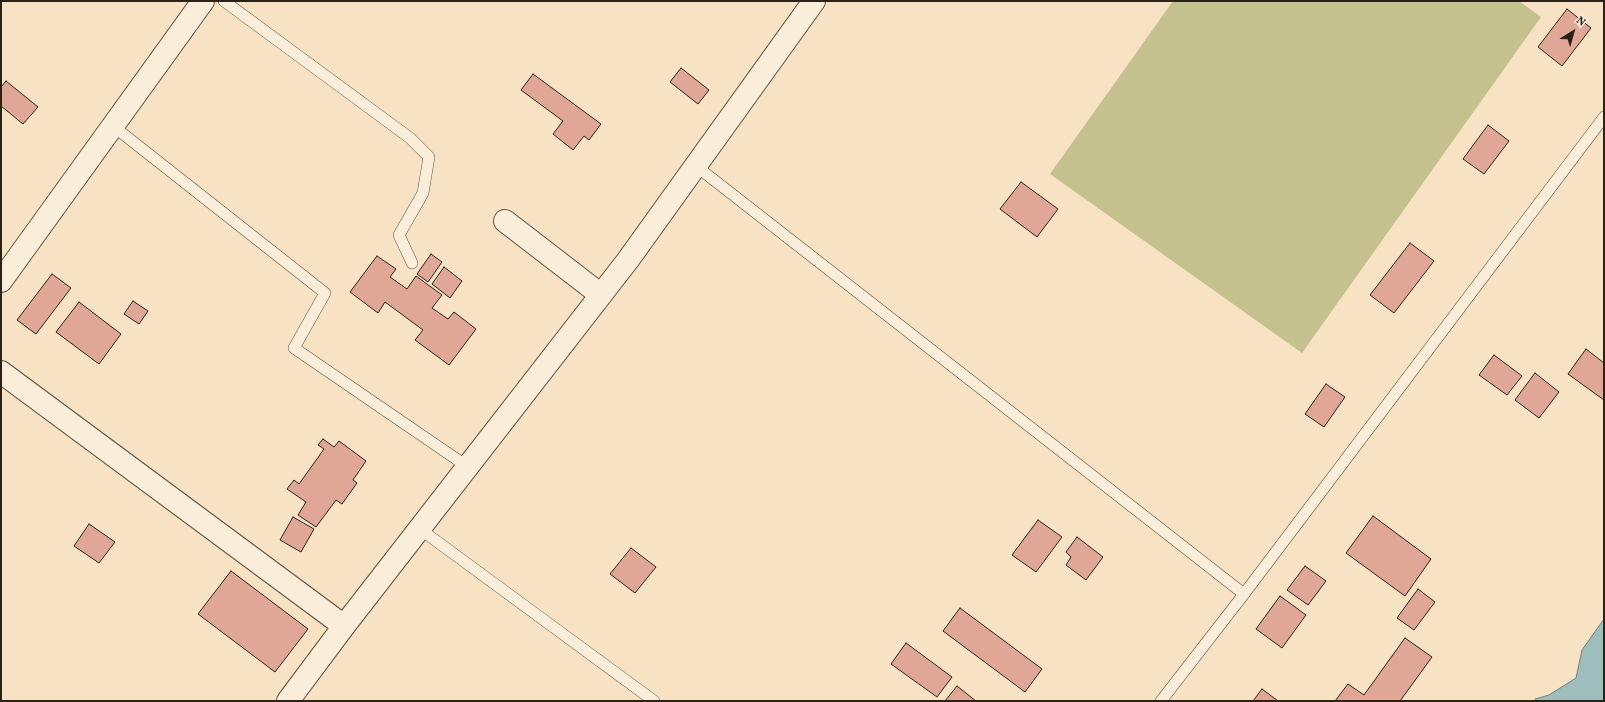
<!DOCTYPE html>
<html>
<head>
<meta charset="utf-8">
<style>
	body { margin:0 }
	#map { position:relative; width:1605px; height:702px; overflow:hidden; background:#f7e3c4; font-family:Vollkorn,serif }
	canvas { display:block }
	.frame { position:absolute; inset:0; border:2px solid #2a2117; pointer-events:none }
	.north { position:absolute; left:1553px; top:12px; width:40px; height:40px; -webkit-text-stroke:3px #faedd9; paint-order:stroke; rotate:37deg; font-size:11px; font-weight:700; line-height:16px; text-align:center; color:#2a2117 }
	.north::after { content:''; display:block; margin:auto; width:14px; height:18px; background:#2a2117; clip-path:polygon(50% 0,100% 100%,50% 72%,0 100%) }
</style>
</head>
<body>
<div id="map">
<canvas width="1605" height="702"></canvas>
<div class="frame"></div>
<div class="north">N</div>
</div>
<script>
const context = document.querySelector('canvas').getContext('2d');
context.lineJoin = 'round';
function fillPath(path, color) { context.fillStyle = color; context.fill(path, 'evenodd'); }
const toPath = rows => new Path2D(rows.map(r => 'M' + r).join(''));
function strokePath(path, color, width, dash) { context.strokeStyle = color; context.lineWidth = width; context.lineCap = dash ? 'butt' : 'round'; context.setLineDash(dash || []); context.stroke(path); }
fillPath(toPath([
	[1173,1,1519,1,1541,17,1302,353,1050,174]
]), '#c4c18f');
const water = toPath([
	[1604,619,1604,701,1536,701,1535,699,1549,695,1576,678,1582,650,1604,619]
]);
fillPath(water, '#9fbdbc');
strokePath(water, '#707f7a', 1);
const building = toPath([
	[1567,9,1591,28,1562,66,1538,47,1567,9],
	[681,68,709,90,698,104,670,82,681,68],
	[533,74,601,124,589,140,584,136,573,150,553,134,563,121,521,90,533,74],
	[6,81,38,107,23,124,1,106,1,87,6,81],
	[1488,125,1509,141,1484,174,1463,159,1488,125],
	[1021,182,1058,209,1037,237,1000,209,1021,182],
	[1410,243,1434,261,1394,313,1370,295,1410,243],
	[431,254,442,262,428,282,417,274,431,254],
	[377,256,396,269,390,277,407,289,416,276,442,295,432,308,448,319,454,312,476,329,449,365,415,340,423,330,385,302,378,313,350,292,377,256],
	[444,267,462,281,450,298,432,284,444,267],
	[52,274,71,288,36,334,17,320,52,274],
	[133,301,148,311,139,324,124,314,133,301],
	[79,302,121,334,99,364,56,332,79,302],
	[1586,349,1604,363,1604,400,1568,374,1586,349],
	[1494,355,1522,376,1507,395,1479,375,1494,355],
	[1535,373,1559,392,1539,418,1515,400,1535,373],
	[1326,384,1345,397,1324,427,1305,414,1326,384],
	[323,439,334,447,339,441,366,461,353,480,357,483,342,504,336,500,316,527,298,515,306,502,287,489,294,480,299,484,324,449,318,445,323,439],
	[1373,516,1431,559,1405,596,1346,553,1373,516],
	[293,517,314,529,301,552,280,540,293,517],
	[1038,520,1062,537,1036,572,1012,555,1038,520],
	[89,524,115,542,99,563,74,546,89,524],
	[1077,537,1103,557,1086,580,1066,565,1071,557,1066,552,1077,537],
	[631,548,656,567,635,593,610,574,631,548],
	[1305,566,1326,581,1308,605,1287,590,1305,566],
	[231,571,308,629,275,672,198,614,231,571],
	[1418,589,1435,602,1414,630,1397,618,1418,589],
	[1280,596,1306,615,1282,648,1256,629,1280,596],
	[960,608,1042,669,1025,692,943,631,960,608],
	[1405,638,1432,657,1400,701,1335,701,1348,684,1364,695,1405,638],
	[906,643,952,677,937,697,891,664,906,643],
	[957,686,976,701,945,701,957,686],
	[1262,689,1278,701,1253,701,1262,689]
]);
fillPath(building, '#e0a696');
strokePath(building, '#2a2117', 1);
const service = toPath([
	[224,1,410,138,429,157,423,193,399,235,412,263],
	[113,126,325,293,294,348,468,467],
	[696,166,1244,594],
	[420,529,654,701],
	[1161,701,1244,594,1604,117]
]);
const minor = toPath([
	[505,221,601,295],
	[1,281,203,1],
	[1,372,344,626],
	[288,701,344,626,628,260,814,1]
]);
strokePath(service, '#5d5242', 12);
strokePath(minor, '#5d5242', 24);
strokePath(service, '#faedd9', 11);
strokePath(minor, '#faedd9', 22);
</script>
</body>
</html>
